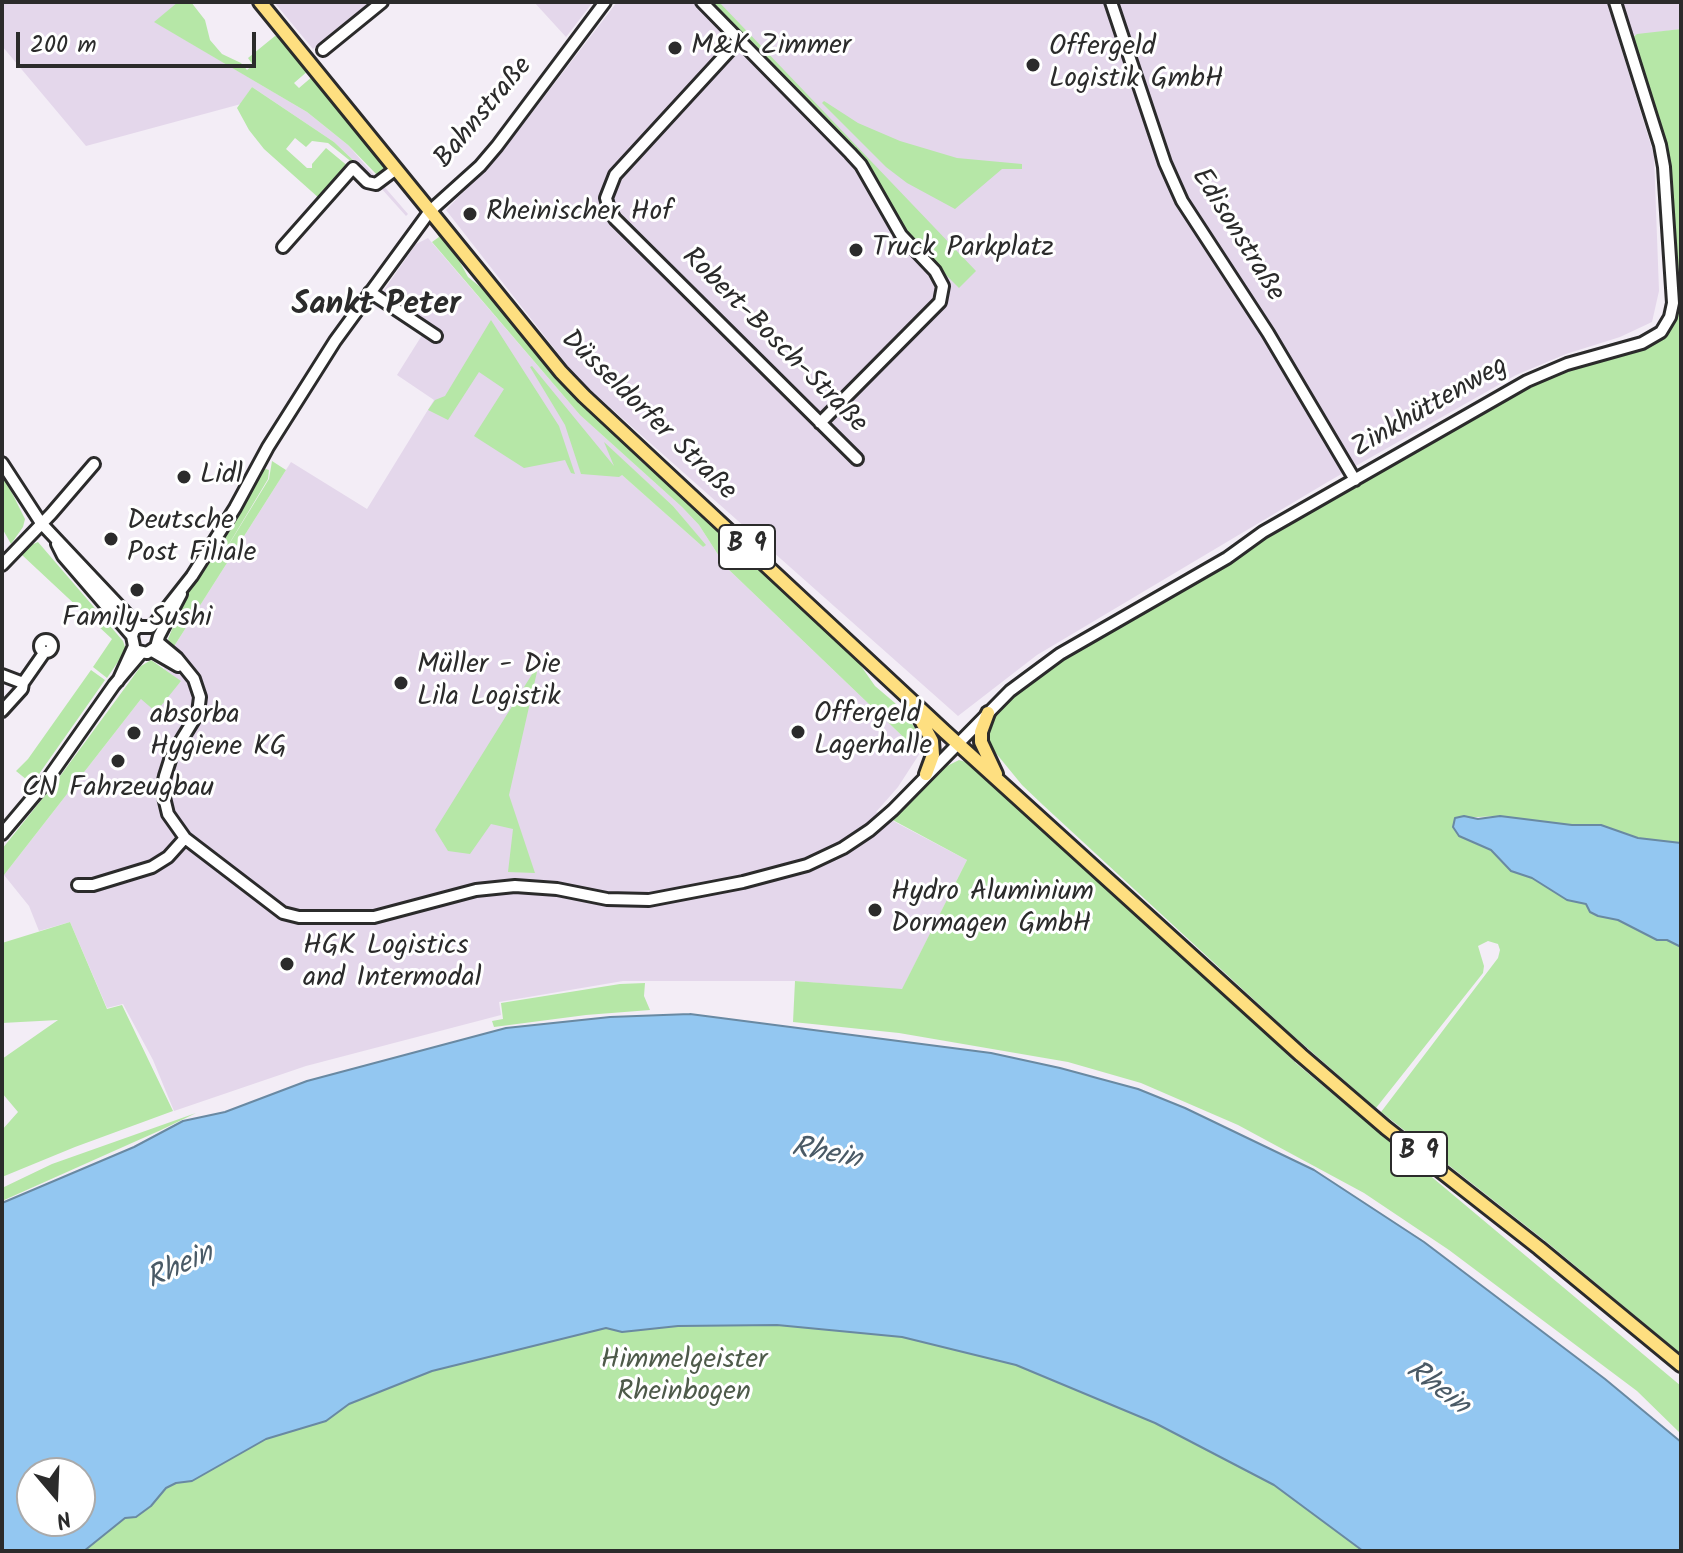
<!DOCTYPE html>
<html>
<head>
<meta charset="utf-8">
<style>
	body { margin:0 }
	#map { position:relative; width:1683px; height:1553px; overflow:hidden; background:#f3edf6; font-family:Kalam,sans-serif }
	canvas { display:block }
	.frame { position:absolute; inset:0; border:4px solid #2b2b2b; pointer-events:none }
	.north { position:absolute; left:16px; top:1457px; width:80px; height:80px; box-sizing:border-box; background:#fff; border:2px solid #aaa; border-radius:50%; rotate:161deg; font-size:22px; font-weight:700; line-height:32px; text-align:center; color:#2b2b2b }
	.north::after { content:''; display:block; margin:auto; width:28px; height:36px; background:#2b2b2b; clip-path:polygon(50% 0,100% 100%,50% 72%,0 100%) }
	.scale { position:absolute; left:16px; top:32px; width:240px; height:36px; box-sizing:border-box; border:4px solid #2b2b2b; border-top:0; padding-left:10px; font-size:24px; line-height:28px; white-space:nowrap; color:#2b2b2b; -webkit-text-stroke:6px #fff; paint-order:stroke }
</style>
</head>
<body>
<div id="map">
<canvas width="1683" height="1553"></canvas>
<div class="frame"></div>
<div class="north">N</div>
<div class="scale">200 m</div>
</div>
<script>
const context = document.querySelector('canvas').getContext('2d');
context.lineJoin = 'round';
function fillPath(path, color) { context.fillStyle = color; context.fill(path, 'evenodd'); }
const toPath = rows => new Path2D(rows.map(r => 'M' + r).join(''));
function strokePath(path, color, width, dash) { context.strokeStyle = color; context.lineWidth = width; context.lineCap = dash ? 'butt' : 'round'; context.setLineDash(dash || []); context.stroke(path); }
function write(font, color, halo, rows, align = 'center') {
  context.font = font + ' Kalam,sans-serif'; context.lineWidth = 6; context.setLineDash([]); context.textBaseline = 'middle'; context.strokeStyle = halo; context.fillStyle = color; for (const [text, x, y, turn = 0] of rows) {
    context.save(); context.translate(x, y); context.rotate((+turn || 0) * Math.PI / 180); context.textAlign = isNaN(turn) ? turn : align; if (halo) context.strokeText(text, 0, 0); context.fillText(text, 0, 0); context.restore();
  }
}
fillPath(toPath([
	[2,2,179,2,155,22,307,112,348,145,408,214,406,216,372,178,334,142,252,87,241,104,86,146,2,46],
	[274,2,370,2,313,49],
	[534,2,593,2,566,37],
	[617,2,1681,2,1681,29,1618,38,1654,155,1659,291,1652,322,1620,337,1566,354,1516,375,1331,480,1037,655,958,716,578,379,446,210,501,153],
	[428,238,580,415,682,507,699,525,726,567,920,753,898,787,876,812,967,860,902,990,795,981,623,981,499,1002,501,1015,306,1066,174,1111,153,1060,123,1004,107,1008,70,922,39,931,29,906,4,875,141,699,181,682,164,669,173,648,291,462,367,509,434,400,397,375,424,332,377,300,416,244],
	[605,444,673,506,705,545,703,547,622,475]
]), '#e4d7eb');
fillPath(toPath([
	[178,2,191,2,205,20,210,40,222,54,241,63,247,70,253,65,248,58,275,36,284,39,309,70,294,83,299,88,313,76,388,171,380,178,348,145,307,112,154,22],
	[709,2,719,2,976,271,959,288,903,232,867,169],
	[1681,29,1681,273,1678,272,1665,148,1632,38,1637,34],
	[252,87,334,142,374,180,328,143,312,141,306,147,295,138,286,149,307,168,312,168,312,164,326,148,349,167,320,199,264,149,249,130,237,108],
	[824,101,858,123,900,141,957,158,1022,164,1022,169,1002,169,955,209,907,183,886,167,822,103],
	[438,231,455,253,468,277,489,294,571,392,645,465,652,466,847,646,875,686,895,703,921,735,923,747,920,753,726,567,699,525,682,507,580,415,432,242,439,237,436,232],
	[1681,289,1681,843,1638,838,1601,825,1572,825,1500,816,1455,818,1453,827,1492,850,1511,871,1532,878,1567,900,1586,904,1590,912,1598,916,1618,920,1657,940,1667,940,1681,947,1681,1354,1549,1244,1381,1112,1498,958,1500,950,1498,944,1488,941,1478,946,1484,966,1483,973,1376,1108,1290,1033,1043,805,1022,785,995,752,989,740,985,739,990,721,1010,696,1039,672,1065,659,1082,646,1541,379,1652,344,1664,335,1673,322,1678,291],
	[491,320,559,426,575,474,571,473,565,460,524,468,474,436,504,389,479,372,448,420,428,410,435,400,445,396],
	[532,366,614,466,604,442,673,506,706,545,703,547,622,475,619,477,581,474,565,425,530,367],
	[272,461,286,470,173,648,168,639,173,627,168,626,263,468,269,470,268,479,217,564,269,479],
	[2,473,25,519,23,527,11,544,2,528],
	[38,542,123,641,126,650,107,678,93,667,112,639,22,555,31,545],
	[151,660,181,681,156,712,141,699,4,875,2,872,2,849,55,783,141,666],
	[539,663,509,795,535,873,508,872,513,829,491,824,470,854,448,851,435,830],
	[91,670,105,680,32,784,16,771,28,759],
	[959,760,966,762,984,777,1120,896,1297,1064,1681,1386,1681,1434,1637,1391,1449,1250,1364,1193,1238,1125,1141,1083,1068,1062,899,1033,793,1022,795,981,902,989,967,860,889,818,945,767],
	[70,922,107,1009,122,1005,173,1111,75,1147,2,1177,2,1130,18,1112,2,1093,2,1059,58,1020,2,1023,2,943],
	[645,983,644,996,650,1010,586,1015,494,1027,492,1021,503,1019,501,1003,620,984],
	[196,1113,161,1130,2,1201,2,1188,52,1164],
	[712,1203,1532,1551,2,1551,2,1411],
	[32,1473,80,1473,80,1521,32,1521]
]), '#b6e7a7');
const water = toPath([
	[1464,816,1478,819,1500,816,1572,825,1601,825,1638,838,1681,843,1681,947,1667,940,1657,940,1618,920,1598,916,1590,912,1586,904,1567,900,1532,878,1511,871,1491,850,1459,836,1453,827,1455,818,1464,816],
	[690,1014,991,1053,1060,1068,1138,1089,1185,1108,1314,1170,1424,1242,1605,1379,1681,1442,1681,1551,1363,1551,1274,1485,1155,1423,1016,1365,902,1337,777,1325,678,1326,622,1332,606,1328,432,1371,349,1404,326,1421,266,1439,192,1481,176,1483,166,1488,151,1506,136,1517,125,1518,84,1551,2,1551,2,1203,134,1147,183,1121,225,1112,307,1081,506,1028,610,1017,690,1014],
	[32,1473,80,1473,80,1521,32,1521,32,1473]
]);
fillPath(water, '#93c7f1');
strokePath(water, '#6989a2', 2);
const minor = toPath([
	[702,2,850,153,861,165,901,235,935,271,943,286,940,302,820,423],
	[1111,2,1165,163,1182,201,1268,333,1355,480],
	[739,40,615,175,606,198,609,209,615,219,857,459],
	[323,50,382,2],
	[283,247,353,168,367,182,376,184,396,169],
	[370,292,436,336],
	[2,463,41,523,139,627],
	[57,544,63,556,132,636],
	[2,565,51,514,94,464],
	'40 646a6 6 0 1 1 12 0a6 6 0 1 1-12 0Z',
	[159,643,177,658,194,679,200,697,198,713,171,757,165,776,162,789,168,814,185,838,283,913,299,917,374,917,476,890,515,886,557,889,607,899,649,900,743,882,807,865,843,848,870,830,893,810,1010,691,1060,654,1227,558,1263,532,1527,381,1567,364,1642,343,1661,332,1670,317,1673,303,1664,167,1660,145,1615,2],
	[138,651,147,653,156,647,159,636,181,594],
	[152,651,178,666],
	[2,675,23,683],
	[118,681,134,646,132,636,134,630,139,627,151,627,155,623,192,576,235,508,268,447,335,341,430,211,480,166,497,146,605,2],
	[2,711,22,689,23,683,44,653],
	[2,834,45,783,114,685,142,652],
	[78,885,93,885,152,867,168,857,185,838]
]);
const major = toPath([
	[260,2,561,372,584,396,945,732,1301,1055,1386,1128,1539,1248,1681,1365],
	[916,711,932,741,933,755,926,774],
	[988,713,981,732,981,742,996,774]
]);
strokePath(minor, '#2b2b2b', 16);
strokePath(major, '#2b2b2b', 18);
strokePath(minor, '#fff', 10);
strokePath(major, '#fedf80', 12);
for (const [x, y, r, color] of [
	[675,48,8,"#2b2b2b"],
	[1033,65,8,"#2b2b2b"],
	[470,214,8,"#2b2b2b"],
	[856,250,8,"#2b2b2b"],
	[184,477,8,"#2b2b2b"],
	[111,539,8,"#2b2b2b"],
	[137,590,8,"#2b2b2b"],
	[401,683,8,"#2b2b2b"],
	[798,732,8,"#2b2b2b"],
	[134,733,8,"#2b2b2b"],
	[118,761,8,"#2b2b2b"],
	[875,910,8,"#2b2b2b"],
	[287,964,8,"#2b2b2b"]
]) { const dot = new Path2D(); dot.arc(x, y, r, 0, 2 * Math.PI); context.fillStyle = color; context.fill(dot); strokePath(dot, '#fff', 3); }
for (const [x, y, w] of [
	[747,547,56],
	[1419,1154,56]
]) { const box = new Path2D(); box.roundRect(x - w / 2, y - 22, w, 44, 6); context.fillStyle = '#fff'; context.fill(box); strokePath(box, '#2b2b2b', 2); }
write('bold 26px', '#2b2b2b', null, [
	["B 9",747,547],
	["B 9",1419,1154]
]);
write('28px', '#2b2b2b', '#fff', [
	["M&K Zimmer",691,48],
	["Offergeld",1049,49],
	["Logistik GmbH",1049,81],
	["Rheinischer Hof",486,214],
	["Truck Parkplatz",872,250],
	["Lidl",200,477],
	["Deutsche",127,523],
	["Post Filiale",127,555],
	["Family Sushi",137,620,"center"],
	["Müller - Die",417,667],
	["Lila Logistik",417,699],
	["Offergeld",814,716],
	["Lagerhalle",814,748],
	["absorba",150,717],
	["Hygiene KG",150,749],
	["CN Fahrzeugbau",118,790,"center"],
	["Hydro Aluminium",891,894],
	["Dormagen GmbH",891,926],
	["HGK Logistics",303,948],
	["and Intermodal",303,980]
], 'left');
write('28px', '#2b2b2b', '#fff', [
	["Bahnstraße",485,114,-50],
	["Edisonstraße",1236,236,58],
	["Robert-Bosch-Straße",773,342,45],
	["Zinkhüttenweg",1431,409,-30],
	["Düsseldorfer Straße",647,417,44]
]);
write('28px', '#4e5a4a', '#fff', [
	["Himmelgeister",684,1362],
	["Rheinbogen",684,1394]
]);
write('italic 30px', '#4a5a66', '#fff', [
	["Rhein",826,1156,11],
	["Rhein",181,1269,-25],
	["Rhein",1436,1390,37]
]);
write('bold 32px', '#2b2b2b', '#fff', [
	["Sankt Peter",376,308]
]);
</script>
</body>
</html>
